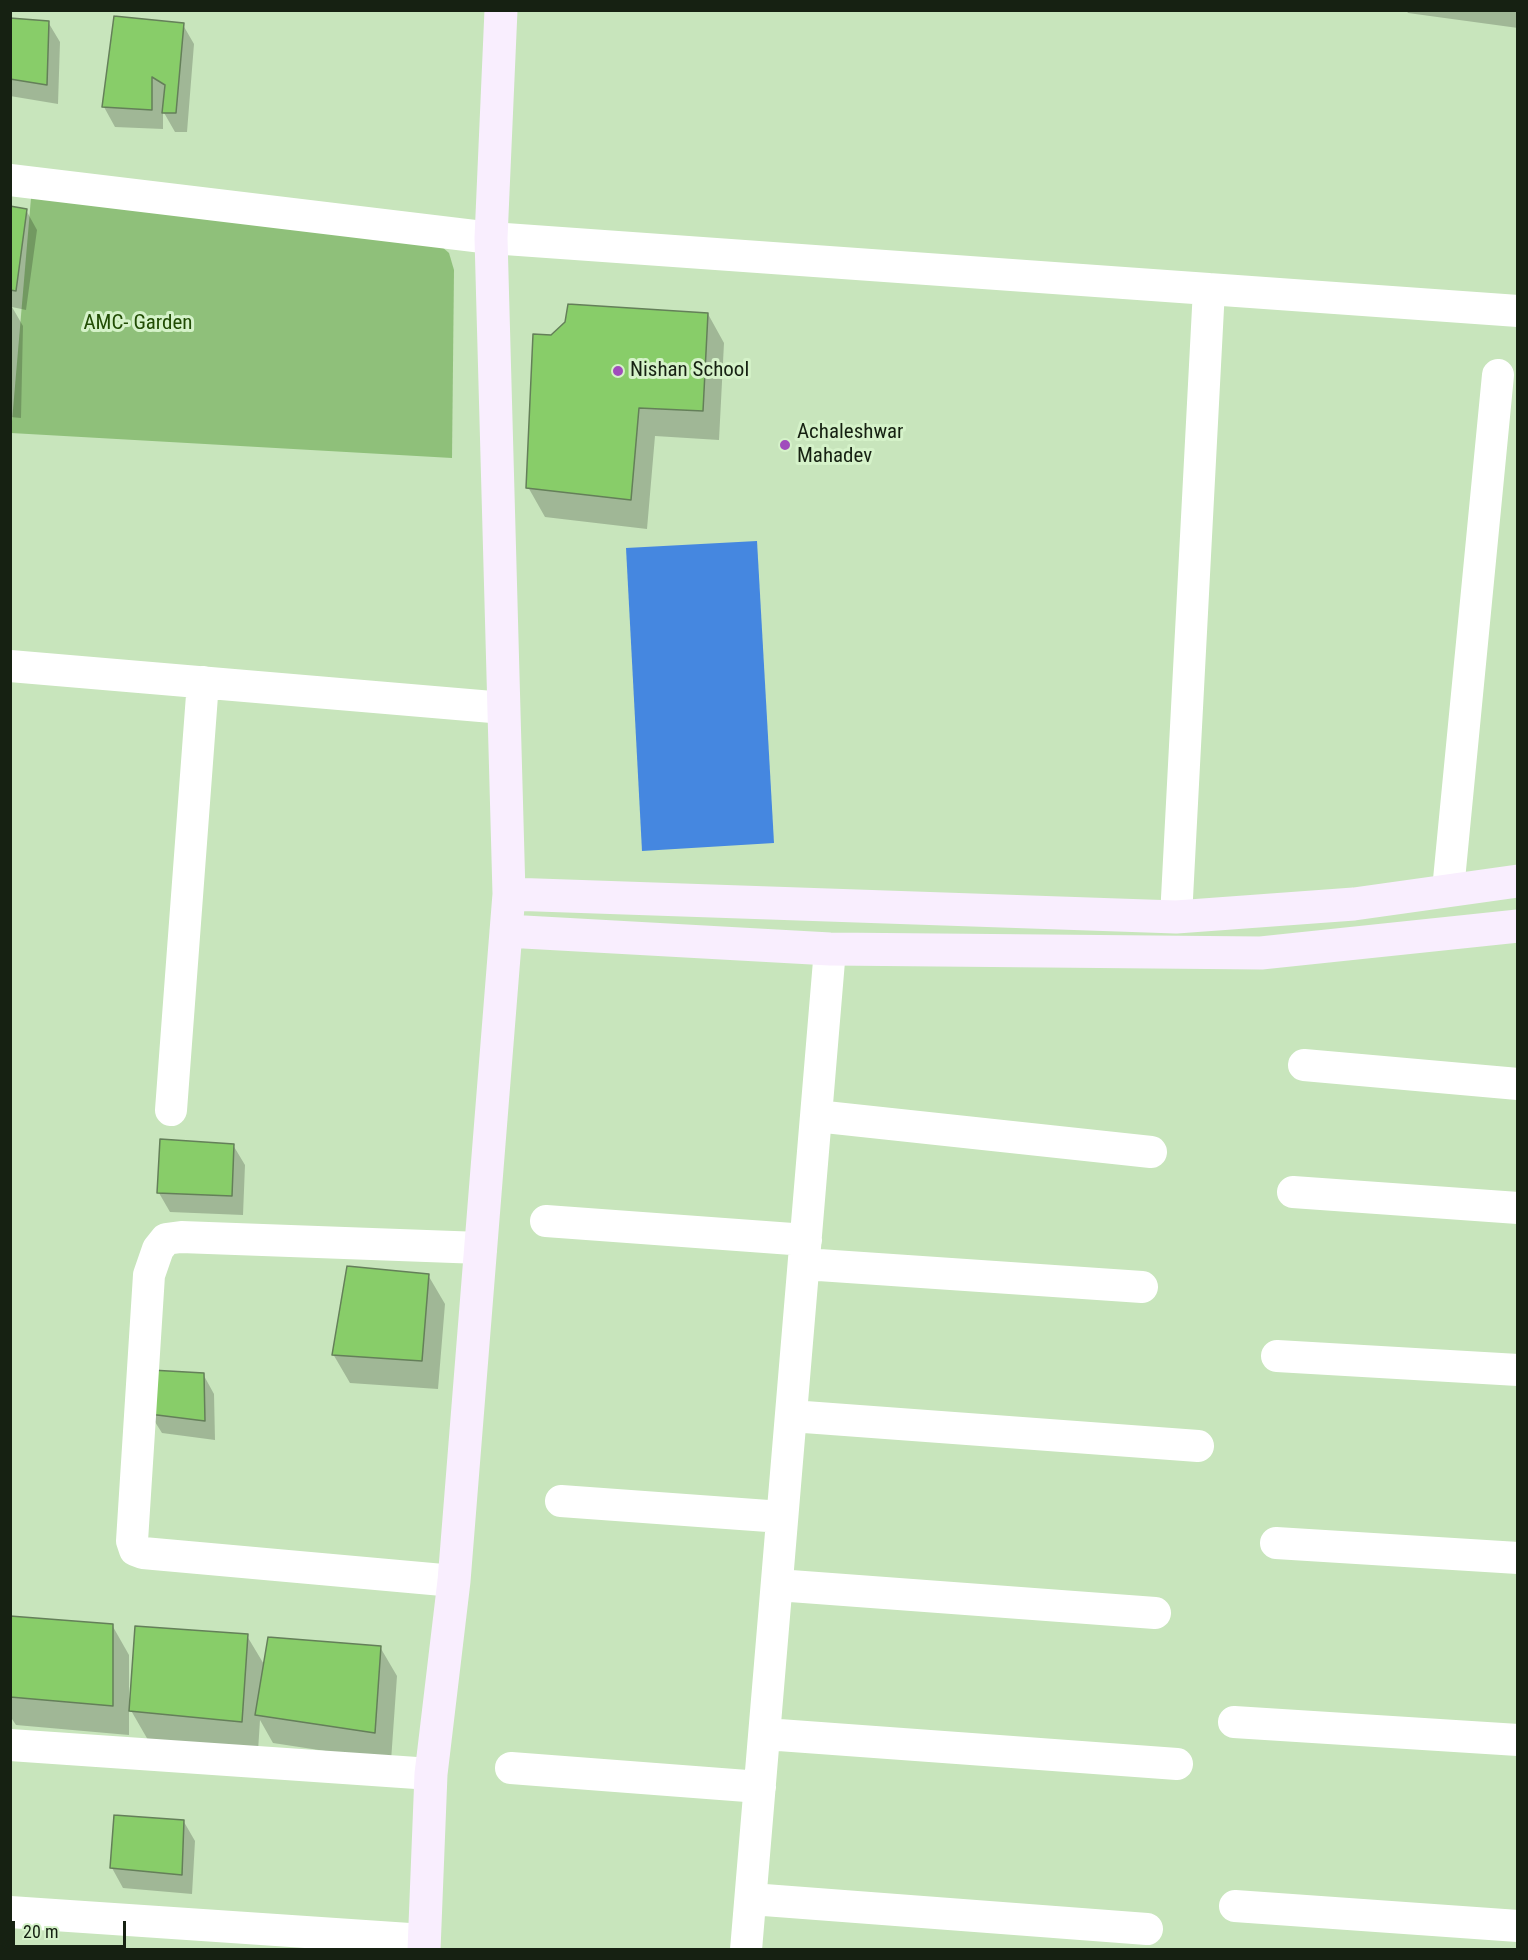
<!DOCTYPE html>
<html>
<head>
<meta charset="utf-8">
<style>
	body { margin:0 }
	#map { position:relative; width:1528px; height:1960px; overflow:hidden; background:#c8e5bc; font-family:"Roboto Condensed",sans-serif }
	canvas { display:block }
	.frame { position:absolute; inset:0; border:12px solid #162112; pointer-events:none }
	.scale { position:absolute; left:12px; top:1921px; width:114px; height:27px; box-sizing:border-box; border:3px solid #162112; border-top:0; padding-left:8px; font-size:18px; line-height:21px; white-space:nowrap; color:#162112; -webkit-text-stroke:4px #d5f2c9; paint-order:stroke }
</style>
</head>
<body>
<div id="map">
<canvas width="1528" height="1960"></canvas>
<div class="frame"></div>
<div class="scale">20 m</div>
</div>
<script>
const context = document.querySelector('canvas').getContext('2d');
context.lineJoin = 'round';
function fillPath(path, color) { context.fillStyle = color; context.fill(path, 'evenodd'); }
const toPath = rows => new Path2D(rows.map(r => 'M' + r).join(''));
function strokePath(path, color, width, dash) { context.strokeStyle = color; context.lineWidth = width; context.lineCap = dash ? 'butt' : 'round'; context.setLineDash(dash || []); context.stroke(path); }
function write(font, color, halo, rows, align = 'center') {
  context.font = font + ' "Roboto Condensed",sans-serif'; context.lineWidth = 6; context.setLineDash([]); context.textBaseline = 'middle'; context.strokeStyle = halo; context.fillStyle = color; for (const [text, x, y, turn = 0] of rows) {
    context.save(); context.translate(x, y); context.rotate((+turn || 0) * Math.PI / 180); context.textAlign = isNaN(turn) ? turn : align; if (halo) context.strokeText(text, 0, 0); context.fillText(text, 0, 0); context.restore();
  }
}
fillPath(toPath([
	[31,198,424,231,449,253,454,270,452,458,11,433]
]), '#8fc07a');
fillPath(toPath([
	[757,541,774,843,642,851,626,548]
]), '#4587e0');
fillPath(toPath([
	[1406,10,1518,10,1518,28,1408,13],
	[115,18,183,25,194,44,187,132,175,132,163,111,163,129,115,127,104,107],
	[10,20,48,22,60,42,58,104,10,96],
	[10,208,26,210,37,230,26,310,12,307,23,326,21,418,10,417],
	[708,314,724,343,719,440,655,436,647,529,545,517,528,487,551,337],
	[233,1145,245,1165,243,1215,170,1212,159,1193],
	[428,1275,445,1304,438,1389,350,1383,333,1354],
	[203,1374,214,1394,215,1440,162,1433,150,1414],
	[10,1617,112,1625,129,1655,129,1701,247,1636,265,1666,380,1647,397,1676,391,1761,273,1743,260,1720,258,1751,148,1740,129,1707,129,1735,16,1725,10,1716],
	[184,1822,195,1841,192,1894,123,1888,112,1868]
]), '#0003');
const building = toPath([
	[114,16,184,23,176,113,162,113,165,85,152,77,152,110,102,107,114,16],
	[10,18,49,21,47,85,10,79,10,18],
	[10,206,27,209,16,291,10,290,10,206],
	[568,304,708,313,703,411,639,408,631,500,526,488,533,334,551,335,565,322,568,304],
	[160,1139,234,1144,232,1196,157,1193,160,1139],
	[347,1266,429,1274,422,1361,332,1355,347,1266],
	[151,1370,204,1373,205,1421,149,1414,151,1370],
	[10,1616,113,1624,113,1706,10,1697,10,1616],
	[135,1626,248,1634,242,1722,129,1711,135,1626],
	[268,1637,381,1646,375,1733,255,1715,268,1637],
	[114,1815,184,1820,182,1875,110,1868,114,1815],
	[10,1946,51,1948,50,1950,10,1950,10,1946]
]);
fillPath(building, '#88cd69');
strokePath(building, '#647f59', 1.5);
strokePath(toPath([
	[10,180,491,238,1518,311],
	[10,666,504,708],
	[1448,890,1498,375],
	[1176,917,1209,289],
	[1304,1065,1518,1084],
	[171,1110,203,682],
	[816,1116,1151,1152],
	[1293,1192,1518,1208],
	[546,1221,806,1240],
	[804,1264,1142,1287],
	[1277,1356,1518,1370],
	[791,1416,1198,1446],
	[561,1501,782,1517],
	[1276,1543,1518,1558],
	[454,1581,143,1553,135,1550,132,1541,149,1275,158,1249,166,1239,181,1237,481,1248],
	[777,1585,1155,1613],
	[1234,1722,1518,1740],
	[765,1734,1177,1764],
	[10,1745,431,1774],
	[511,1768,760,1787],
	[751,1899,1147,1929],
	[1235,1906,1518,1926],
	[10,1912,424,1940],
	[746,1950,830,949]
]), '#fff', 32);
strokePath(toPath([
	[509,894,1176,917,1354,904,1518,881],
	[506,931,830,949,1261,953,1518,926],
	[424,1950,431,1774,454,1581,509,894,491,238,501,10]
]), '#f9eefe', 33);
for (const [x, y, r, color] of [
	[618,371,6,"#a04dbc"],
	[785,445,6,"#a04dbc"]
]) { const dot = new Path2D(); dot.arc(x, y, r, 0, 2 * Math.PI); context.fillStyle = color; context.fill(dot); strokePath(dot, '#d5f2c9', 2); }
write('21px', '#214c04', '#d5f2c9', [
	["AMC- Garden",138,324]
]);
write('21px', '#162112', '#d5f2c9', [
	["Nishan School",630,371],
	["Achaleshwar",797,433],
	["Mahadev",797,457]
], 'left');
</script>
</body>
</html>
